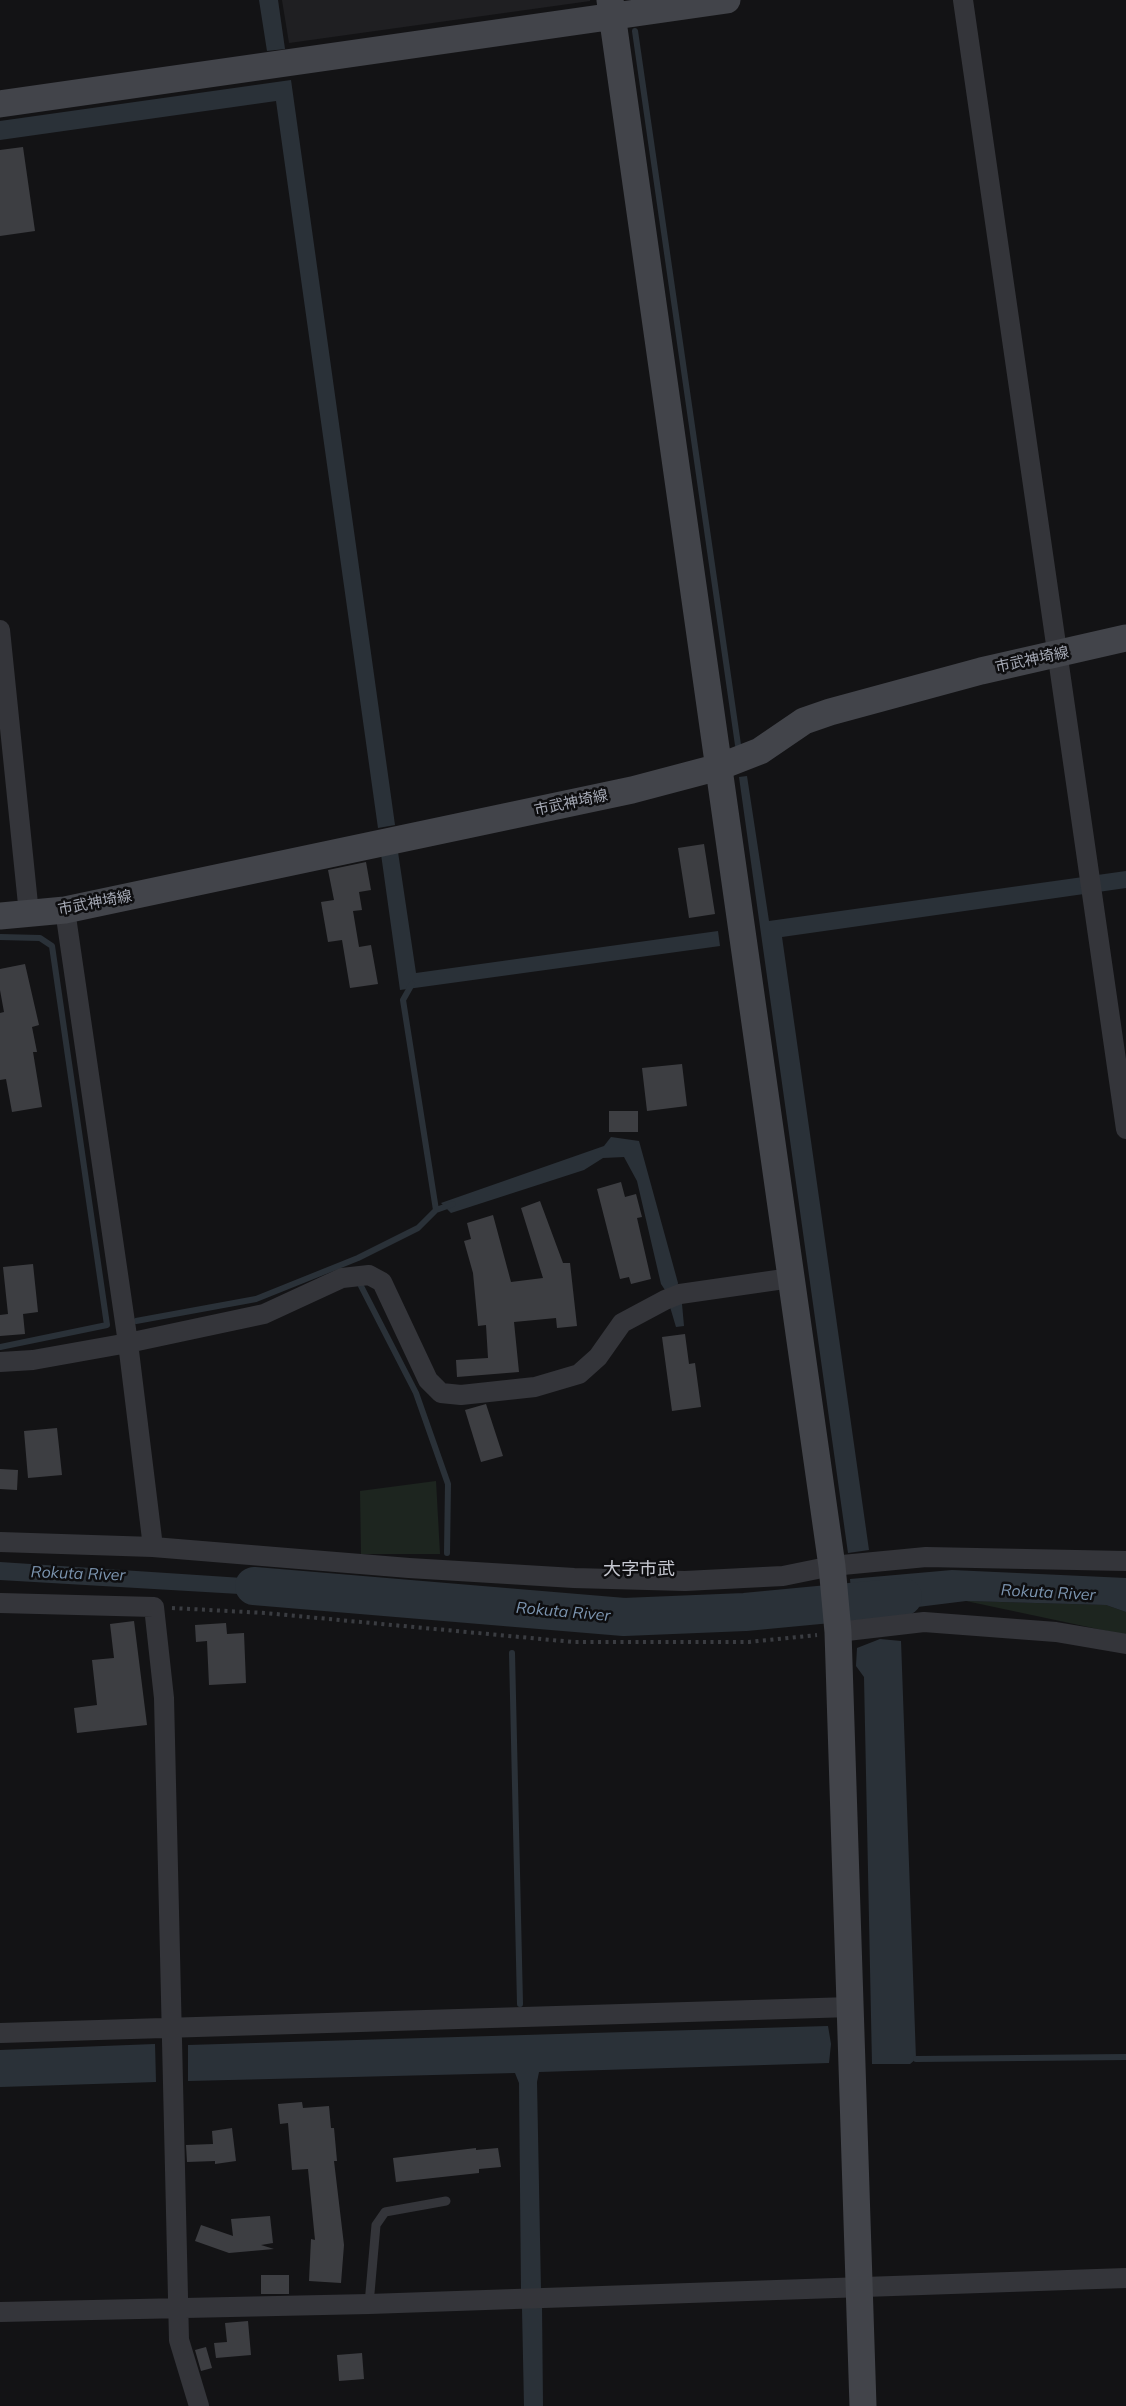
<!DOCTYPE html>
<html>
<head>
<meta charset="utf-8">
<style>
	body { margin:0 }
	canvas { display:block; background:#131315 }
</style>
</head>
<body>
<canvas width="1126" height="2406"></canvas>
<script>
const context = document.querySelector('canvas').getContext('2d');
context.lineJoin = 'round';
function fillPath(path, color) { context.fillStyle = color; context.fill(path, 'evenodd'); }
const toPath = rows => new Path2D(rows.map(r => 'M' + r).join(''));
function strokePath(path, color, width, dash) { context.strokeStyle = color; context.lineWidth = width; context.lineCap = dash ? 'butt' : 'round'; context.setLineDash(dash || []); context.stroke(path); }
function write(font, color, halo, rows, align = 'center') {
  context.font = font + ' Mulish,"Noto Sans JP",sans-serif'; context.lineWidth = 5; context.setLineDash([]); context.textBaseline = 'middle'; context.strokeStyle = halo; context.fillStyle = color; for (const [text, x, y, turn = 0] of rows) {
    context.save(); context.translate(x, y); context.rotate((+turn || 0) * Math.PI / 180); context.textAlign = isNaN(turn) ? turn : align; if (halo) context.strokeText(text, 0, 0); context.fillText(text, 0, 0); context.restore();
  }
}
fillPath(toPath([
	[282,0,590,0,590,1,289,43]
]), '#1f1f22');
fillPath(toPath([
	[436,1481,440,1554,361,1554,360,1491],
	[966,1601,1106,1605,1126,1612,1126,1635]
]), '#1d251f');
fillPath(toPath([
	[259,0,278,0,285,49,267,51],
	[291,80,395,825,378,828,276,101,0,140,0,121],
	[747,776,769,921,1126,871,1126,888,782,937,869,1550,848,1553,739,777],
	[398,852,416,973,718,931,720,946,400,990,381,854],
	[611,1137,639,1141,678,1283,676,1291,682,1304,684,1326,676,1327,665,1290,661,1284,637,1181,624,1157,603,1158,584,1170,451,1213,441,1203,604,1146],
	[0,1562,303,1582,308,1598,0,1580],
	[952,1570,1126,1578,1126,1612,1106,1605,966,1601,853,1615,850,1579],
	[880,1639,901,1641,916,2059,910,2064,872,2064,864,1677,856,1666,857,1648],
	[828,2026,831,2044,829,2063,539,2072,537,2082,541,2291,521,2292,519,2083,515,2073,188,2081,188,2045],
	[155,2044,156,2082,0,2087,0,2050],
	[542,2307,543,2406,524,2406,522,2308]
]), '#2a3138');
strokePath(toPath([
	[635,31,738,745],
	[0,937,40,938,52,946,107,1325,0,1347],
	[412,984,403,1000,436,1210],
	[361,1286,416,1393,448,1484,447,1553],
	[136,1321,256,1299,358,1258,418,1228,436,1210,453,1204],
	[512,1653,520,2004],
	[916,2059,1126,2057]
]), '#2a3138', 6);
strokePath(toPath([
	[254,1586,624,1617,745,1612,903,1597]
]), '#2a3138', 38);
fillPath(toPath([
	[23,147,35,231,0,236,0,150],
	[704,844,715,914,689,918,678,848],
	[366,862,371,890,359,892,362,910,353,911,359,947,371,945,378,984,350,988,342,940,328,942,321,902,334,900,328,870],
	[25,964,39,1025,32,1027,37,1052,33,1052,42,1107,12,1112,6,1079,0,1080,0,1013,4,1012,0,990,0,969],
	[682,1064,687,1106,647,1111,642,1068],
	[609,1111,638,1111,638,1132,609,1132],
	[621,1182,625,1197,636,1194,642,1217,637,1218,651,1279,631,1284,629,1277,620,1279,597,1189],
	[540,1201,563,1263,570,1263,577,1326,557,1328,556,1318,514,1322,519,1372,457,1377,456,1360,488,1358,486,1325,478,1326,473,1273,464,1241,471,1239,467,1223,493,1215,511,1282,543,1278,521,1208],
	[33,1264,38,1312,23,1314,25,1334,0,1336,0,1315,8,1314,3,1267],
	[685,1334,689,1364,695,1363,701,1407,672,1411,662,1337],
	[486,1404,503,1456,481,1462,465,1410],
	[57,1428,62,1475,28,1478,24,1431],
	[0,1469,18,1470,17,1490,0,1489],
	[134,1621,147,1725,77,1733,74,1708,97,1705,92,1660,114,1658,110,1624],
	[226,1623,227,1634,244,1633,246,1683,209,1685,207,1641,196,1642,195,1625],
	[302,2102,303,2108,329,2106,331,2128,334,2128,337,2161,334,2161,344,2245,341,2283,309,2281,311,2239,315,2240,308,2169,292,2170,288,2123,280,2124,278,2104],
	[232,2128,236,2161,215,2164,215,2161,187,2162,186,2145,213,2144,212,2131],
	[476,2148,476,2150,498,2148,501,2167,479,2169,479,2173,396,2182,393,2158],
	[270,2216,273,2243,261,2245,274,2249,229,2253,195,2241,201,2225,233,2236,231,2219],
	[261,2275,289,2275,289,2294,261,2294],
	[248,2321,251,2355,216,2358,214,2343,227,2342,225,2323],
	[206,2347,212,2368,201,2371,195,2350],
	[362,2353,364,2379,339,2381,337,2355]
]), '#3d3e42');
strokePath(toPath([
	[172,1608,265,1613,573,1642,749,1642,817,1635]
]), '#3a3c41', 4, [3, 4.5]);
strokePath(toPath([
	[369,2304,376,2225,385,2212,446,2201]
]), '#34353a', 9);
strokePath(toPath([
	[963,0,1126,1129],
	[0,630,29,914],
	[0,1362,33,1360,128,1343,264,1314,342,1278,369,1275,382,1282,428,1380,441,1393,461,1395,535,1387,579,1374,598,1357,622,1323,665,1300,680,1294,791,1278],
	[0,1542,153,1547,128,1343,65,910],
	[153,1547,409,1568,574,1578,685,1581,783,1576,832,1566,926,1557,1126,1561],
	[0,1603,154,1607,164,1698,179,2340,199,2406],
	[838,1632,924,1622,1056,1632,1126,1644],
	[0,2033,851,2007],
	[0,2312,369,2304,1126,2278]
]), '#34353a', 20);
strokePath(toPath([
	[610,0,832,1566,838,1632,863,2406],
	[0,104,727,0],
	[0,916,65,910,632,790,719,767,760,751,804,721,830,712,981,671,1126,638]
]), '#42444a', 27);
write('15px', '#a5a9b5', '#0e0e10', [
	["市武神埼線",1032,660,-12],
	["市武神埼線",571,803,-12],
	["市武神埼線",95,903,-11]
]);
write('italic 16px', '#7c95b0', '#0e0e10', [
	["Rokuta River",78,1574,2],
	["Rokuta River",1048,1593,3],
	["Rokuta River",563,1612,5]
]);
write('18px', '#c6c8d1', '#0e0e10', [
	["大字市武",639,1570]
]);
</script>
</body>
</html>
